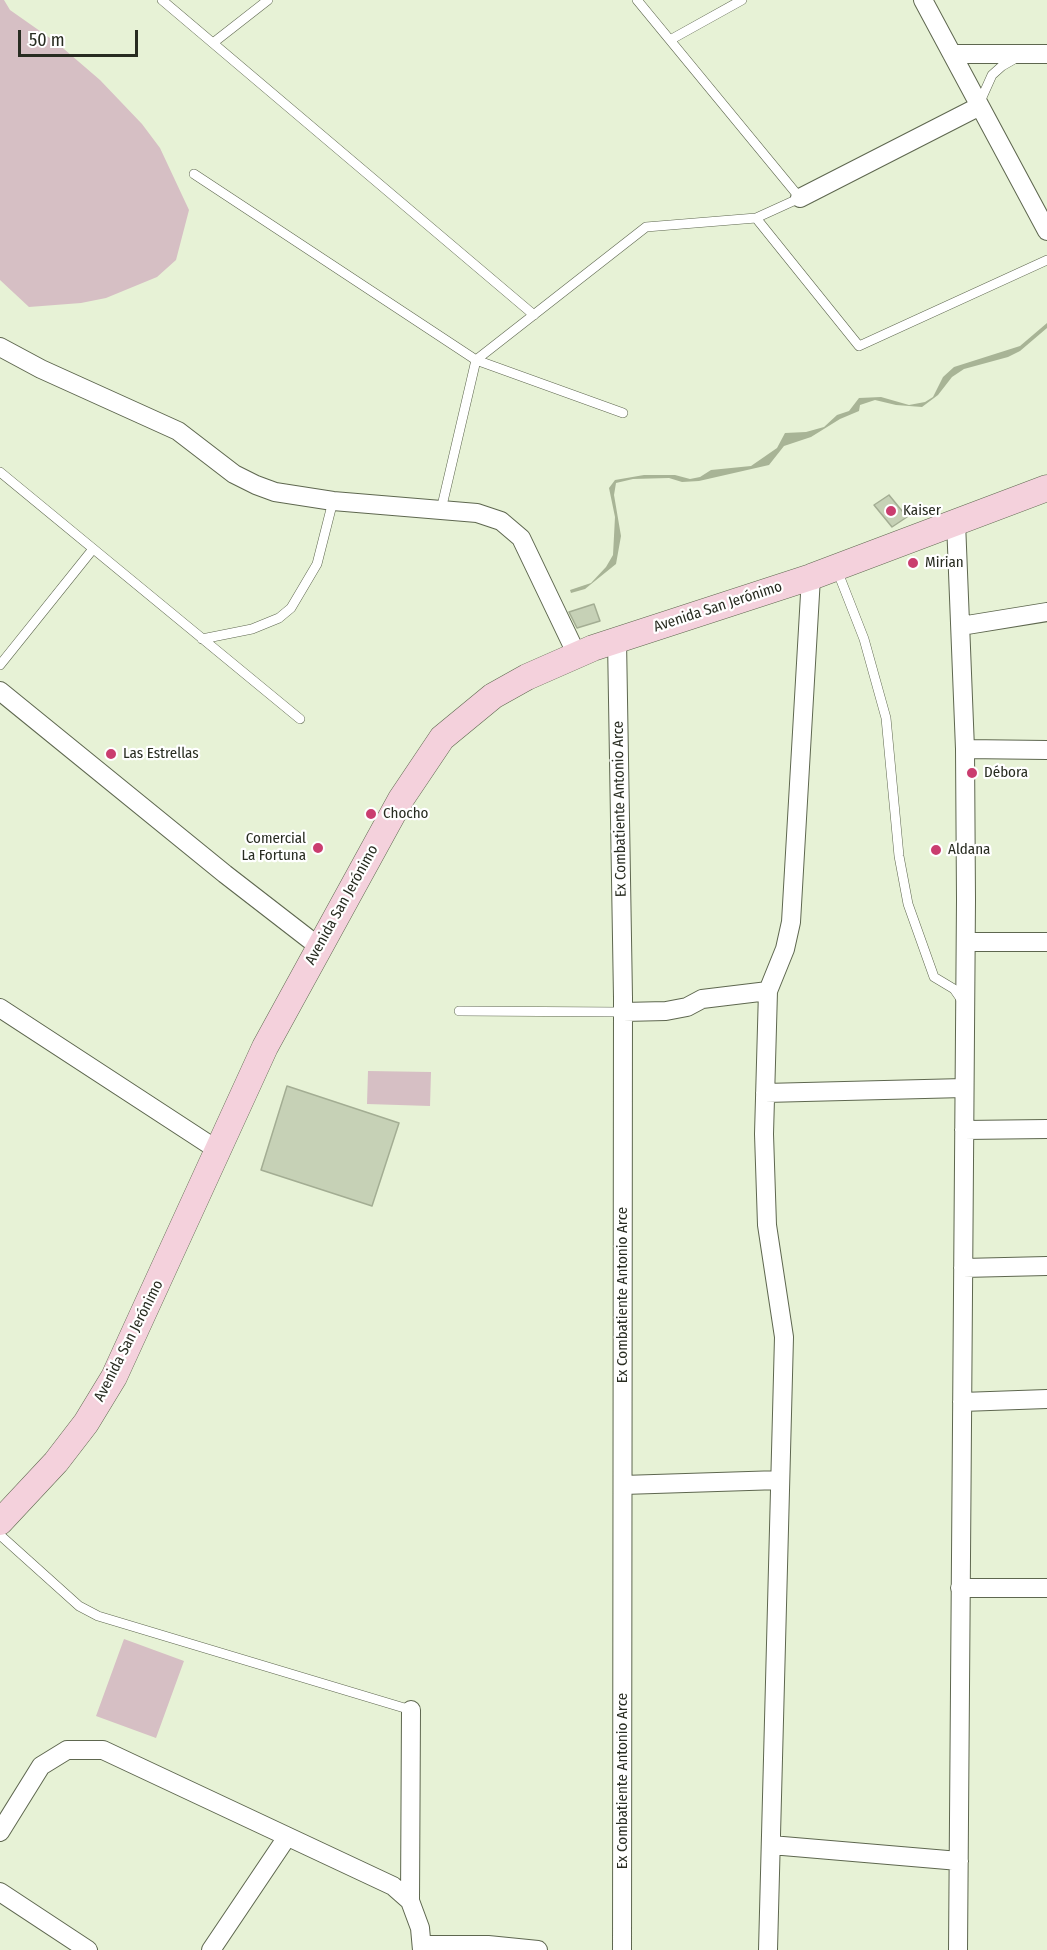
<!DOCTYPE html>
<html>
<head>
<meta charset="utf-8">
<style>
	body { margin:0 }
	#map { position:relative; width:1047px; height:1950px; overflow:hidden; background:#e7f2d6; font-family:"Fira Sans Condensed",sans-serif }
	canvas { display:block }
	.scale { position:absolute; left:18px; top:30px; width:120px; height:27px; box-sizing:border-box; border:3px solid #282c21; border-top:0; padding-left:8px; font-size:18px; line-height:21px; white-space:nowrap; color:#282c21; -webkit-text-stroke:4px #fff; paint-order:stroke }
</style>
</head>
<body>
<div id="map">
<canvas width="1047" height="1950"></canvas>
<div class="scale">50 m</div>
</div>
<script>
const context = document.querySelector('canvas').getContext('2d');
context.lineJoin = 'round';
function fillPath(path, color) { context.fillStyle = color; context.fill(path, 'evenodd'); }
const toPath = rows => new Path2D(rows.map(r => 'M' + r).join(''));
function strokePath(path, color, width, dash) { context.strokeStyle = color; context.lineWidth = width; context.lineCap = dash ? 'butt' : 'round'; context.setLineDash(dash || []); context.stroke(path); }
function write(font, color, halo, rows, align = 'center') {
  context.font = font + ' "Fira Sans Condensed",sans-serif'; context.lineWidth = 4.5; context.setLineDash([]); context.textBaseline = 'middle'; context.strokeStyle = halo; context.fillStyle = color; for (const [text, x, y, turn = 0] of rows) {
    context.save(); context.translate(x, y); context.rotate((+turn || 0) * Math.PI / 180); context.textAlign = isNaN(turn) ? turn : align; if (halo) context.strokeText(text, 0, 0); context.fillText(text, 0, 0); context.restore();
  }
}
fillPath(toPath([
	[0,0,4,0,10,10,57,43,100,80,142,124,160,148,189,210,176,260,157,277,106,298,81,303,29,307,0,280],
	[368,1071,431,1072,430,1106,367,1104],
	[124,1639,184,1661,156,1738,96,1716]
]), '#d6bfc4');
fillPath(toPath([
	[1047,323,1047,328,1020,351,1008,357,964,369,952,377,938,395,922,407,896,405,875,400,860,405,859,411,840,419,811,437,784,446,769,465,699,481,682,482,669,478,633,479,616,483,614,495,621,536,616,564,585,589,571,593,570,590,591,583,606,567,613,555,615,517,609,488,615,480,644,475,675,475,690,479,700,477,711,470,751,466,777,448,785,433,806,432,824,427,837,415,849,411,859,398,881,397,909,405,925,402,933,397,943,377,954,367,1020,346]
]), '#a8b496');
const building = toPath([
	[889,495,907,517,892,527,874,505,889,495],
	[594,604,600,621,577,628,569,612,594,604],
	[287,1086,399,1123,372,1206,261,1170,287,1086]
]);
fillPath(building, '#c6d1b6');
strokePath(building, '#a3ad93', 1.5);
const lane = toPath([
	[162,0,534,315],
	[670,40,742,0],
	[213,43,268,0],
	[979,104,992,75,1002,66,1016,58],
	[194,174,476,360,623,413],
	[756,218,859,346,1047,260],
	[0,472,300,719],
	[441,510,476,360,646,227,756,218,800,198,637,0],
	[837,570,864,639,886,718,899,856,908,904,934,977,954,989,963,1002],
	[202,639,252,629,279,618,291,608,317,564,333,501],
	[0,665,93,549],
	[459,1011,623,1012],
	[0,1535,79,1606,98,1616,411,1710]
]);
const street = toPath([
	[923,0,1047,231],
	[952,54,1047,54],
	[800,198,978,107],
	[0,347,41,369,178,431,234,474,256,485,275,492,333,501,477,513,501,521,521,538,577,655],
	[956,522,965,749,966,900,958,1950],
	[961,626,1047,612],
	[617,640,623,998,622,1950],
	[0,691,225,874,318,946],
	[965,749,1047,750],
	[966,942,1047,942],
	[0,1008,216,1149],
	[623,1012,666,1011,687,1007,702,999,768,991],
	[765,1093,964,1088],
	[964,1130,1047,1129],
	[963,1268,1047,1266],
	[962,1402,1047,1399],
	[623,1485,780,1480],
	[960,1588,1047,1588],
	[411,1710,410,1901,420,1928,422,1950],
	[0,1832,41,1766,67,1750,103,1750,393,1886,410,1901],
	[771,1845,959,1861],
	[0,1892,88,1950],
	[422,1945,488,1945,538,1950],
	[211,1950,287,1837],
	[768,1950,784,1337,767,1225,764,1134,768,991,785,949,791,922,811,577]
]);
const secondary = toPath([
	[0,1522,56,1462,86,1423,114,1377,265,1047,401,799,442,738,493,696,527,677,593,648,811,577,1047,488]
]);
strokePath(lane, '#5e674f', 10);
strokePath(street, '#5e674f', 20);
strokePath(secondary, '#5e674f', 27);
strokePath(lane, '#fff', 9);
strokePath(street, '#fff', 18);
strokePath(secondary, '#f4d1dc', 26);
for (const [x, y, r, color] of [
	[891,511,6,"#ca3d6f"],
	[913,563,6,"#ca3d6f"],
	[111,754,6,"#ca3d6f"],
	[972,773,6,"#ca3d6f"],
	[371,814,6,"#ca3d6f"],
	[318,848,6,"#ca3d6f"],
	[936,850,6,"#ca3d6f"]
]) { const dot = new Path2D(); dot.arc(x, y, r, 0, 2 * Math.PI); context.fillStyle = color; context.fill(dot); strokePath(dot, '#fff', 2); }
write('15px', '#282c21', '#fff', [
	["Kaiser",903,511],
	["Mirian",925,563],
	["Las Estrellas",123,754],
	["Débora",984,773],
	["Chocho",383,814],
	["Comercial",306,839,"right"],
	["La Fortuna",306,856,"right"],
	["Aldana",948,850]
], 'left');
write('15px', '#282c21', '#fff', [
	["Avenida San Jerónimo",718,607,-18],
	["Ex Combatiente Antonio Arce",620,809,-91],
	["Avenida San Jerónimo",342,905,-61],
	["Ex Combatiente Antonio Arce",623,1295,-90],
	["Avenida San Jerónimo",129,1341,-63],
	["Ex Combatiente Antonio Arce",623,1781,-90]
]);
</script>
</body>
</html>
